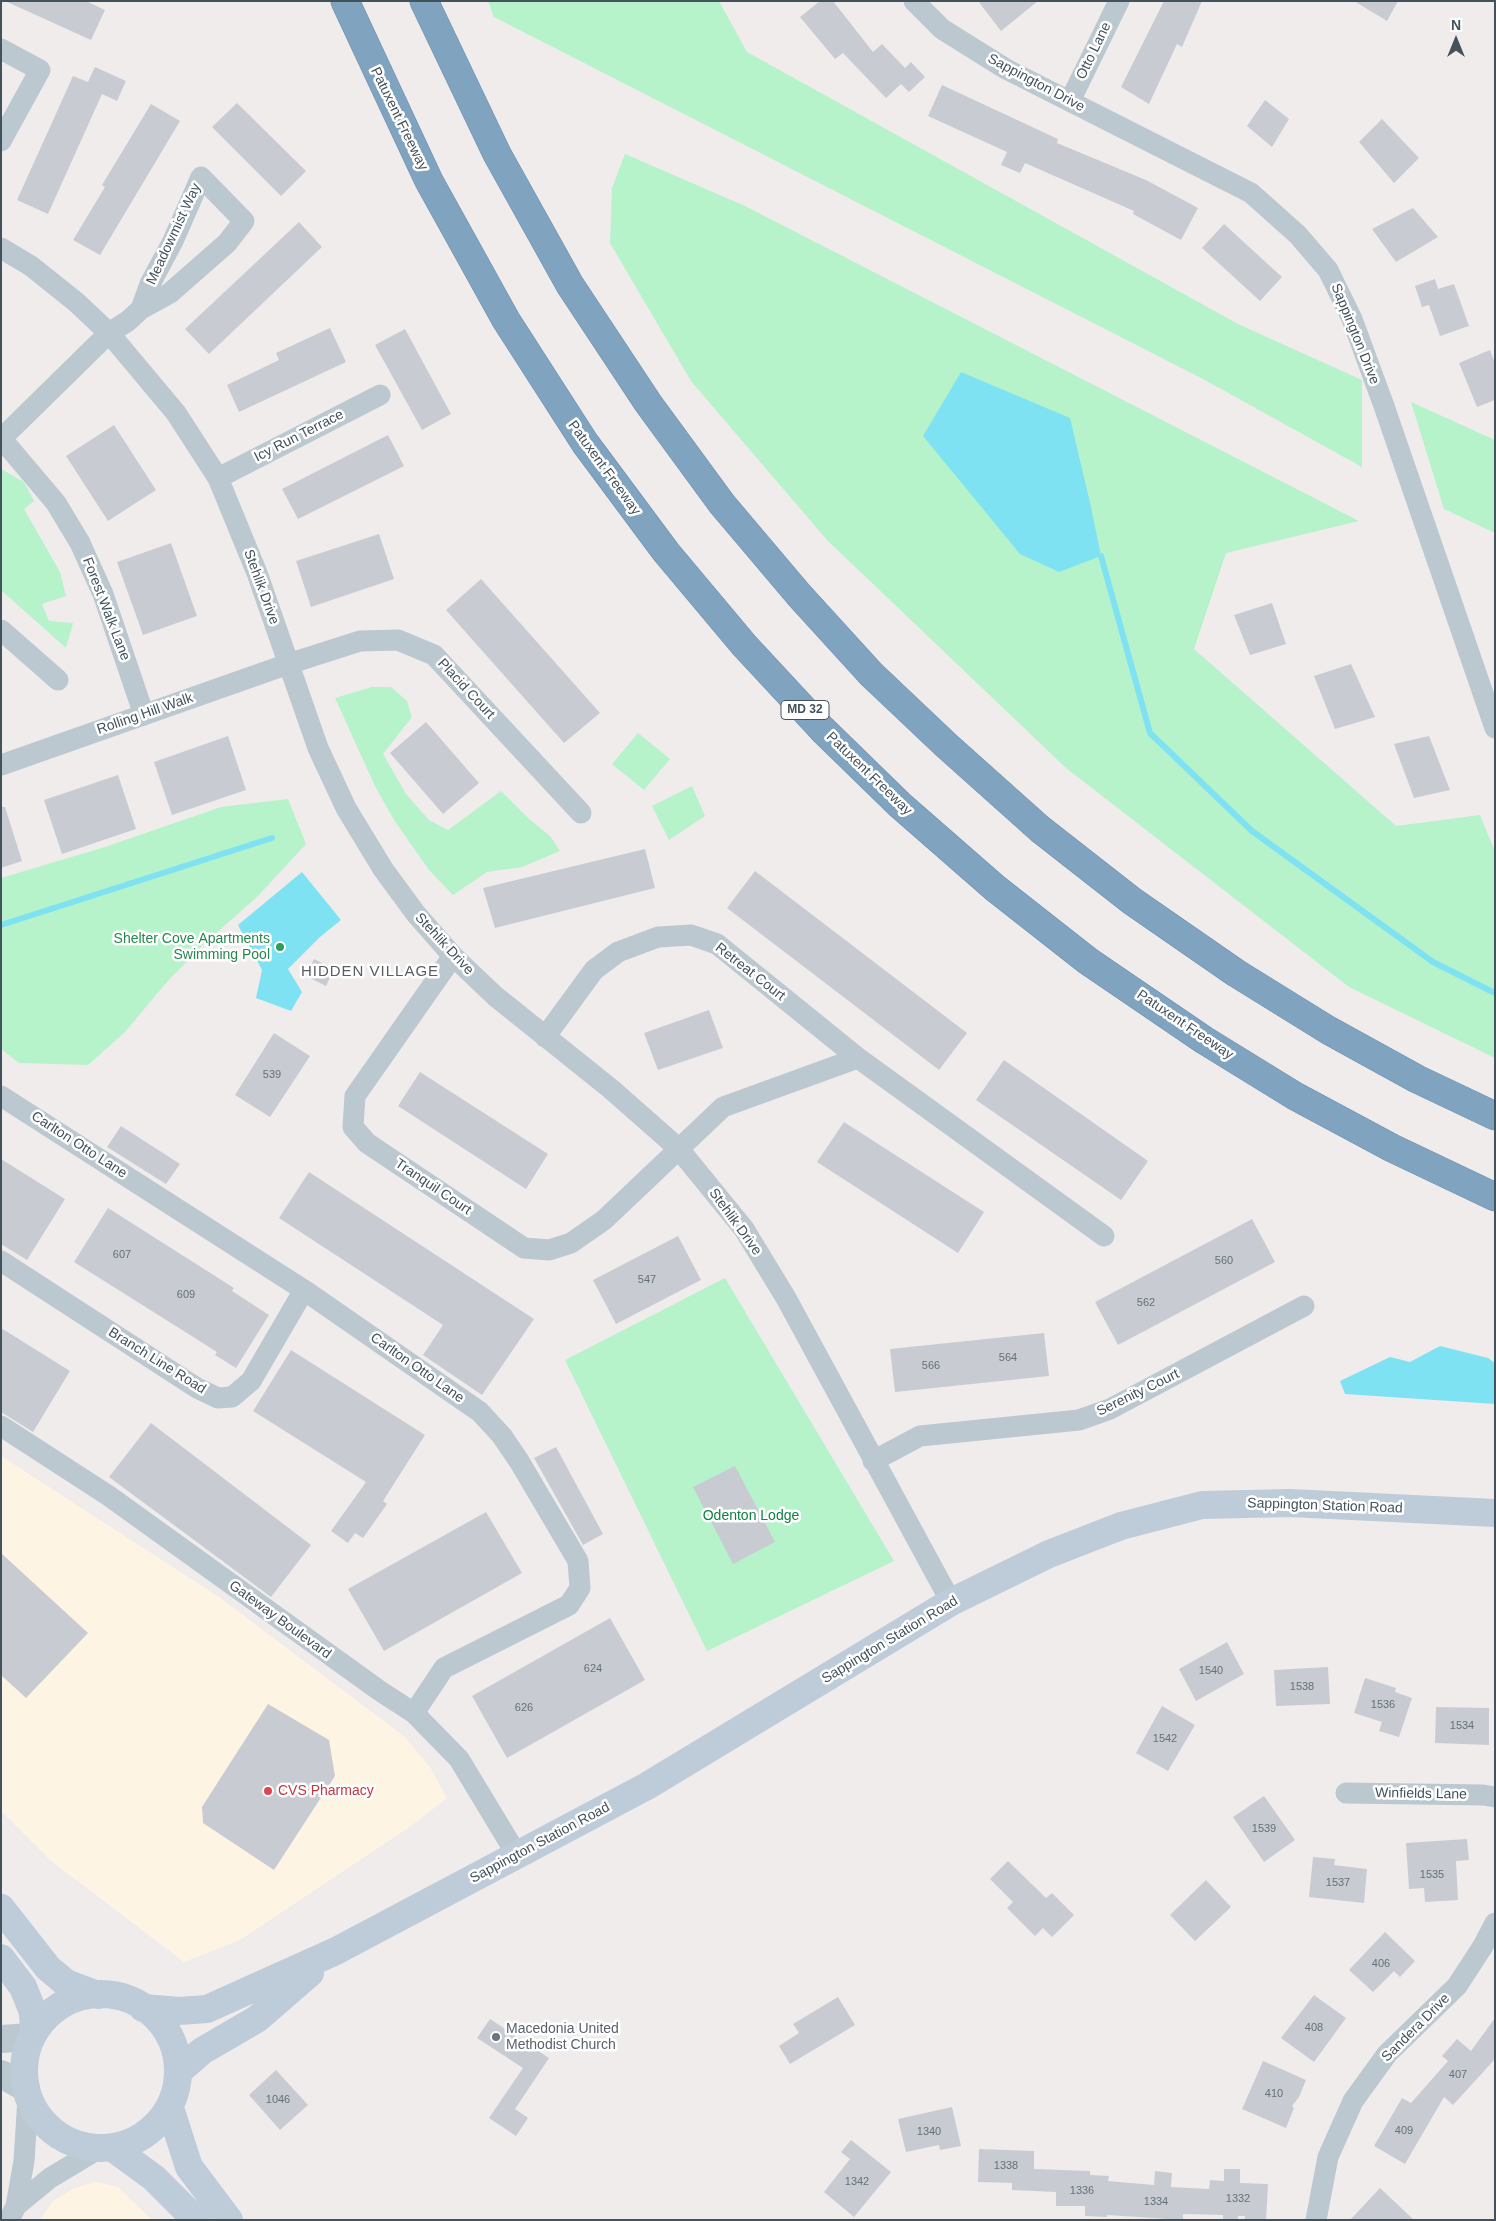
<!DOCTYPE html>
<html>
<head>
<meta charset="utf-8">
<style>
	body { margin:0 }
	#map { position:relative; width:1496px; height:2221px; overflow:hidden; background:#f0ecec; font-family:Arial,sans-serif }
	canvas { display:block }
	.frame { position:absolute; inset:0; border:2px solid #43525b; pointer-events:none }
	.north { position:absolute; left:1431px; top:15px; width:50px; height:50px; -webkit-text-stroke:4px #fff; paint-order:stroke; rotate:0deg; font-size:14px; font-weight:700; line-height:20px; text-align:center; color:#43525b }
	.north::after { content:''; display:block; margin:auto; width:18px; height:22px; background:#43525b; clip-path:polygon(50% 0,100% 100%,50% 72%,0 100%) }
</style>
</head>
<body>
<div id="map">
<canvas width="1496" height="2221"></canvas>
<div class="frame"></div>
<div class="north">N</div>
</div>
<script>
const context = document.querySelector('canvas').getContext('2d');
context.lineJoin = 'round';
function fillPath(path, color) { context.fillStyle = color; context.fill(path, 'evenodd'); }
const toPath = rows => new Path2D(rows.map(r => 'M' + r).join(''));
function strokePath(path, color, width, dash) { context.strokeStyle = color; context.lineWidth = width; context.lineCap = dash ? 'butt' : 'round'; context.setLineDash(dash || []); context.stroke(path); }
function write(font, color, halo, rows, align = 'center') {
  context.font = font + ' Arial,sans-serif'; context.lineWidth = 5; context.setLineDash([]); context.textBaseline = 'middle'; context.strokeStyle = halo; context.fillStyle = color; for (const [text, x, y, turn = 0] of rows) {
    context.save(); context.translate(x, y); context.rotate((+turn || 0) * Math.PI / 180); context.textAlign = isNaN(turn) ? turn : align; if (halo) context.strokeText(text, 0, 0); context.fillText(text, 0, 0); context.restore();
  }
}
fillPath(toPath([
	[1,1456,219,1597,405,1737,430,1767,447,1798,411,1826,240,1940,184,1962,51,1861,1,1811],
	[96,2182,118,2187,152,2220,40,2220,54,2200,75,2188]
]), '#fdf4e3');
fillPath(toPath([
	[488,1,719,1,747,52,1238,324,1362,380,1362,467,1203,379,494,17],
	[625,154,745,206,1359,521,1226,553,1194,649,1396,826,1480,815,1495,852,1495,1058,1349,987,1066,768,827,540,691,381,610,243,612,188],
	[1411,402,1495,440,1495,533,1444,509],
	[1,469,24,482,34,501,24,509,60,572,66,596,42,604,49,621,73,623,66,648,1,590],
	[372,687,391,687,407,701,412,717,383,754,406,794,429,820,448,830,501,791,528,818,550,836,560,851,522,867,487,872,453,895,429,870,394,820,375,786,335,698],
	[638,733,670,759,644,790,612,764],
	[692,786,705,816,669,840,652,806],
	[288,799,306,844,257,897,205,943,166,983,125,1032,88,1065,19,1063,1,1049,1,878,105,847,221,807],
	[725,1278,894,1561,707,1651,565,1360]
]), '#b6f2ca');
fillPath(toPath([
	[961,372,1070,418,1091,507,1101,556,1059,572,1020,554,923,436],
	[302,872,341,920,320,937,288,969,302,992,291,1011,256,998,262,970,238,925],
	[1440,1346,1488,1358,1495,1363,1495,1404,1345,1394,1340,1381,1390,1357,1410,1362]
]), '#7fe2f3');
strokePath(toPath([
	[1101,556,1150,733,1252,831,1433,962,1495,993],
	[1,925,272,838]
]), '#7fe2f3', 6);
fillPath(toPath([
	[5,1,86,1,105,10,91,40],
	[820,1,833,1,873,52,882,44,905,68,911,62,925,77,909,92,901,84,886,98,843,53,835,59,800,17],
	[978,1,1038,1,1001,31],
	[1164,1,1202,1,1182,47,1177,44,1149,104,1121,87],
	[1354,1,1398,1,1387,21],
	[95,67,126,81,117,101,102,94,48,214,17,200,73,76,88,82],
	[942,85,1058,139,1057,143,1146,180,1198,208,1181,240,1133,214,1134,211,1025,163,1020,173,1001,165,1007,152,928,116],
	[1265,100,1289,119,1272,147,1247,126],
	[237,103,306,171,281,196,212,127],
	[151,104,180,121,100,255,73,240,105,187,102,185],
	[1382,119,1419,158,1394,183,1359,142],
	[1413,208,1438,237,1396,262,1372,229],
	[299,222,322,247,209,354,185,329],
	[1224,224,1282,277,1260,301,1202,248],
	[1435,279,1438,289,1454,284,1469,326,1440,336,1429,305,1422,307,1415,286],
	[330,328,346,362,239,412,227,385,279,360,276,353],
	[405,329,451,414,422,430,375,345],
	[1490,350,1495,363,1495,400,1477,407,1459,363],
	[114,425,156,490,108,521,66,456],
	[388,435,404,466,298,519,282,489],
	[379,534,394,579,311,607,296,561],
	[171,543,197,616,143,635,117,562],
	[481,579,600,713,564,743,446,610],
	[1272,603,1286,644,1250,655,1234,615],
	[1351,664,1375,717,1335,729,1314,676],
	[426,722,479,783,443,814,390,753],
	[228,736,246,790,172,815,154,762],
	[1429,736,1450,790,1414,798,1394,744],
	[118,775,136,829,62,854,44,800],
	[1,807,5,807,22,861,1,868],
	[645,849,655,888,495,928,483,888],
	[755,871,967,1033,939,1070,727,908],
	[314,959,334,969,326,986,306,976],
	[709,1010,723,1048,658,1070,644,1033],
	[274,1033,310,1056,270,1117,235,1095],
	[1004,1060,1148,1161,1121,1200,976,1100],
	[420,1072,548,1154,526,1189,398,1106],
	[844,1122,984,1212,958,1253,817,1162],
	[121,1126,180,1164,166,1184,107,1147],
	[1,1159,65,1199,27,1260,1,1244],
	[309,1172,534,1319,482,1395,423,1355,443,1325,279,1218],
	[108,1208,234,1288,232,1291,269,1315,236,1368,215,1355,217,1352,74,1262],
	[1252,1219,1275,1262,1118,1345,1095,1302],
	[678,1236,701,1280,616,1324,593,1280],
	[1,1328,70,1371,33,1432,1,1412],
	[1044,1333,1049,1376,895,1392,890,1349],
	[291,1350,425,1435,383,1501,387,1504,363,1538,355,1533,348,1543,331,1531,366,1482,253,1411],
	[151,1423,311,1545,271,1597,109,1477],
	[556,1447,603,1534,583,1545,534,1458],
	[735,1466,775,1542,733,1564,693,1487],
	[486,1512,522,1573,384,1651,348,1589],
	[1,1553,88,1633,26,1698,1,1675],
	[610,1618,645,1680,507,1758,472,1696],
	[1227,1642,1244,1674,1196,1701,1179,1669],
	[1328,1667,1330,1704,1276,1706,1274,1670],
	[1365,1678,1396,1688,1395,1692,1412,1698,1399,1737,1379,1731,1382,1722,1354,1713],
	[268,1704,329,1740,335,1776,274,1870,203,1823,202,1807],
	[1162,1706,1195,1725,1168,1771,1136,1753],
	[1436,1707,1489,1708,1489,1745,1435,1743],
	[1264,1796,1295,1840,1264,1862,1233,1817],
	[1467,1839,1469,1860,1456,1861,1458,1900,1425,1902,1424,1888,1409,1889,1406,1843],
	[1313,1857,1335,1859,1334,1865,1367,1869,1364,1903,1309,1897],
	[1008,1861,1046,1898,1052,1893,1074,1915,1052,1937,1043,1928,1035,1936,1007,1908,1013,1902,990,1879],
	[1206,1880,1231,1907,1195,1941,1170,1915],
	[1385,1932,1415,1961,1400,1977,1394,1971,1373,1992,1349,1970],
	[1314,1995,1346,2018,1314,2062,1281,2038],
	[838,1997,855,2025,790,2064,779,2046,799,2033,793,2024],
	[1495,2018,1495,2059,1453,2105,1444,2097,1405,2164,1374,2146,1402,2098,1411,2103,1448,2061,1442,2056,1457,2039,1471,2051],
	[490,2019,549,2058,515,2109,528,2118,516,2136,489,2118,523,2068,477,2038],
	[1263,2061,1306,2080,1299,2097,1292,2106,1294,2108,1286,2128,1242,2109],
	[276,2070,308,2105,280,2130,249,2095],
	[952,2107,961,2146,940,2150,939,2145,906,2152,898,2119],
	[851,2140,891,2172,854,2217,824,2192,850,2159,841,2152],
	[979,2149,1034,2151,1034,2169,1090,2171,1090,2175,1109,2176,1108,2181,1154,2185,1155,2171,1172,2173,1171,2187,1209,2189,1210,2180,1224,2181,1224,2169,1240,2169,1240,2183,1268,2184,1266,2220,1245,2220,1245,2216,1238,2216,1238,2220,1223,2220,1223,2215,1183,2214,1183,2220,1107,2215,1107,2217,1085,2216,1085,2206,1056,2206,1056,2192,1012,2190,1012,2183,978,2182],
	[1380,2188,1414,2220,1350,2220]
]), '#c8ccd2');
const motorway = toPath([
	[345,1,429,181,506,320,585,443,666,552,744,645,822,729,900,805,995,888,1088,961,1204,1040,1295,1096,1392,1148,1495,1197],
	[424,1,497,154,570,285,648,403,722,504,799,595,871,674,946,745,1040,829,1132,901,1236,973,1328,1030,1417,1079,1495,1116]
]);
strokePath(motorway, '#6b8eac', 29);
strokePath(toPath([
	[914,1,942,29,1006,69,1251,193,1298,235,1328,270,1352,319,1384,406,1495,728],
	[1,49,40,70,1,141],
	[1070,101,1119,1],
	[1,248,31,266,76,302,109,333,176,413,218,478,257,573,318,748,346,808,383,869,416,914,453,956,495,996,611,1089,678,1148,744,1229,786,1298,951,1602],
	[1,438,56,503,80,543,103,594,144,715],
	[1,439,109,333,128,321,141,309,150,284,173,241,201,177,244,221,227,243,170,293,141,309],
	[218,478,380,395],
	[1,630,58,680],
	[1,765,288,664,360,641,398,640,434,655,581,813],
	[453,956,355,1096,353,1127,367,1143,524,1248,549,1250,571,1243,604,1220,723,1107,858,1058],
	[545,1037,594,970,618,952,658,937,691,935,717,944,858,1058,1104,1236],
	[1,1096,304,1290,480,1412,502,1436,519,1461,578,1561,580,1588,569,1605,444,1668,414,1713],
	[1,1261,197,1388,218,1398,232,1397,251,1381,304,1290],
	[1,1426,109,1496,380,1691,414,1713,459,1759,517,1855],
	[873,1461,920,1436,1079,1420,1110,1409,1304,1306],
	[1346,1793,1483,1795,1495,1797],
	[16,2206,50,2178,100,2148],
	[9,2220,16,2206,24,2161,28,2098],
	[1316,2220,1328,2157,1353,2101,1387,2054,1457,1986,1483,1946,1495,1923]
]), '#bbc8d0', 21);
strokePath(toPath([
	[1,2039,31,2037],
	[1,2074,26,2088]
]), '#bbc8d0', 28);
strokePath(toPath([
	[1,1908,48,1968,66,1983,98,1995],
	[1,1958,23,1987,33,2012,34,2031],
	'24 2071a77 77 0 1 1 154 0a77 77 0 1 1-154 0Z',
	[143,2008,179,2011,207,2009,336,1951,647,1786,951,1602,1049,1554,1121,1526,1202,1505,1290,1503,1495,1513],
	[179,2071,202,2051,257,2019,310,1973],
	[170,2108,189,2167,229,2220],
	[113,2148,154,2178,196,2220]
]), '#bdccd8', 28);
strokePath(motorway, '#80a3c0', 28);
for (const [x, y, r, color] of [
	[280,947,5,"#2e9e5b"],
	[268,1791,5,"#e0444e"],
	[496,2037,5,"#6b7280"]
]) { const dot = new Path2D(); dot.arc(x, y, r, 0, 2 * Math.PI); context.fillStyle = color; context.fill(dot); strokePath(dot, '#fff', 2); }
write('11px', '#647079', null, [
	["539",272,1075],
	["607",122,1255],
	["560",1224,1261],
	["547",647,1280],
	["609",186,1295],
	["562",1146,1303],
	["564",1008,1358],
	["566",931,1366],
	["624",593,1669],
	["1540",1211,1671],
	["1538",1302,1687],
	["1536",1383,1705],
	["626",524,1708],
	["1534",1462,1726],
	["1542",1165,1739],
	["1539",1264,1829],
	["1535",1432,1875],
	["1537",1338,1883],
	["406",1381,1964],
	["408",1314,2028],
	["407",1458,2075],
	["410",1274,2094],
	["1046",278,2100],
	["409",1404,2131],
	["1340",929,2132],
	["1338",1006,2166],
	["1342",857,2182],
	["1336",1082,2191],
	["1332",1238,2199],
	["1334",1156,2202]
]);
for (const [x, y, w] of [
	[805,710,48]
]) { const box = new Path2D(); box.roundRect(x - w / 2, y - 9.5, w, 19, 4); context.fillStyle = '#fff'; context.fill(box); strokePath(box, '#43525b', 1); }
write('bold 12px', '#43525b', null, [
	["MD 32",805,710]
]);
write('14px', '#43525b', '#fff', [
	["Otto Lane",1094,51,-64],
	["Sappington Drive",1036,83,28],
	["Patuxent Freeway",399,119,64],
	["Meadowmist Way",174,234,-65],
	["Sappington Drive",1355,334,68],
	["Icy Run Terrace",299,436,-27],
	["Patuxent Freeway",604,468,54],
	["Stehlik Drive",261,587,70],
	["Forest Walk Lane",106,609,69],
	["Placid Court",466,689,47],
	["Rolling Hill Walk",145,714,-19],
	["Patuxent Freeway",869,774,44],
	["Stehlik Drive",444,944,47],
	["Retreat Court",750,972,38],
	["Patuxent Freeway",1185,1025,34],
	["Carlton Otto Lane",79,1145,33],
	["Tranquil Court",433,1187,34],
	["Stehlik Drive",735,1222,54],
	["Branch Line Road",157,1361,32],
	["Carlton Otto Lane",417,1368,35],
	["Serenity Court",1138,1393,-26],
	["Sappington Station Road",1325,1506,2],
	["Gateway Boulevard",280,1620,36],
	["Sappington Station Road",890,1640,-31],
	["Winfields Lane",1421,1794,1],
	["Sappington Station Road",540,1843,-28],
	["Sandera Drive",1416,2028,-45]
]);
write('14px', '#27864d', '#fff', [
	["Shelter Cove Apartments",270,939],
	["Swimming Pool",270,955]
], 'right');
write('14px', '#0f8241', '#fff', [
	["Odenton Lodge",751,1516]
]);
write('14px', '#be3a42', '#fff', [
	["CVS Pharmacy",278,1791]
], 'left');
write('14px', '#5b616d', '#fff', [
	["Macedonia United",506,2029],
	["Methodist Church",506,2045]
], 'left');
context.letterSpacing = '1px';
write('15px', '#595e62', '#fff', [
	["HIDDEN VILLAGE",370,972]
]);
context.letterSpacing = '0px';
</script>
</body>
</html>
